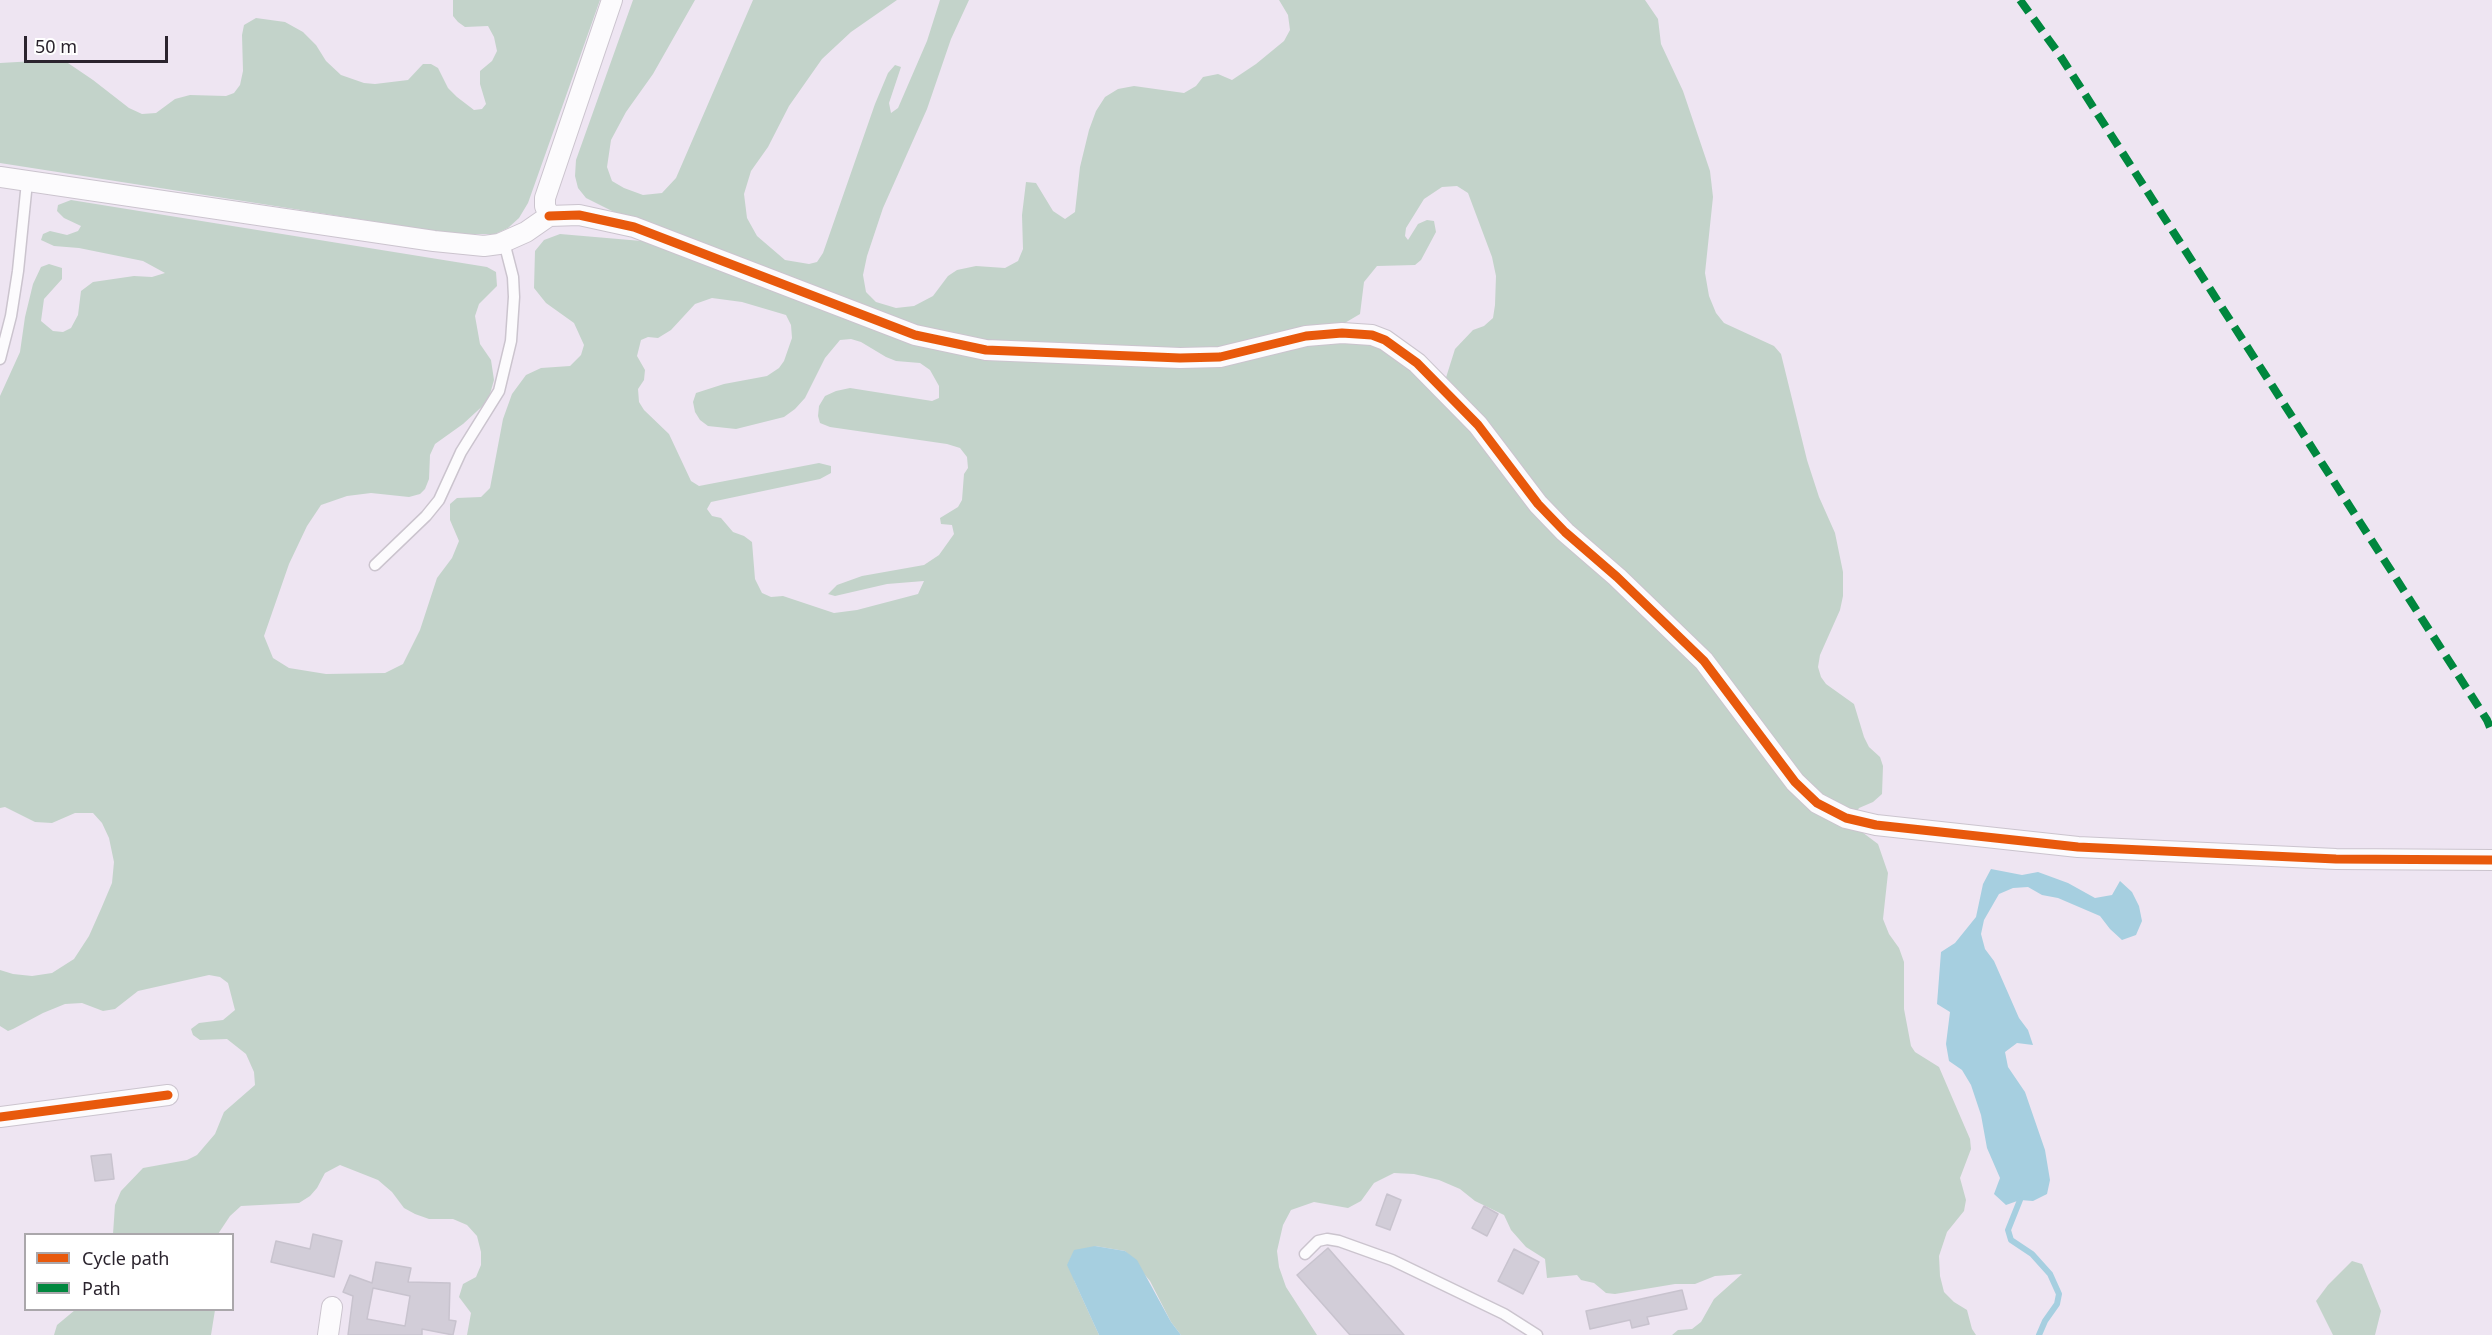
<!DOCTYPE html>
<html>
<head>
<meta charset="utf-8">
<style>
	body { margin:0 }
	#map { position:relative; width:2492px; height:1335px; overflow:hidden; background:#eee5f2; font-family:"Noto Sans",sans-serif }
	canvas { display:block }
	.legend { position:absolute; left:24px; top:1233px; width:210px; height:78px; box-sizing:border-box; background:#fff; border:2px solid #aaa7ab; margin:0; padding:8px 10px; list-style:none; font-size:18px; color:#2b242e }
	.legend li { display:flex; align-items:center; gap:12px; height:30px }
	.legend b { width:30px; border:2px solid #aaa7ab }
	.scale { position:absolute; left:24px; top:36px; width:144px; height:27px; box-sizing:border-box; border:3px solid #2b242e; border-top:0; padding-left:8px; font-size:18px; line-height:21px; white-space:nowrap; color:#2b242e; -webkit-text-stroke:4px #fff; paint-order:stroke }
</style>
</head>
<body>
<div id="map">
<canvas width="2492" height="1335"></canvas>
<ul class="legend">
<li><b style="height:8px;background:#e8590c"></b>Cycle path</li>
<li><b style="height:8px;background:#00873e"></b>Path</li>
</ul>
<div class="scale">50 m</div>
</div>
<script>
const context = document.querySelector('canvas').getContext('2d');
context.lineJoin = 'round';
function fillPath(path, color) { context.fillStyle = color; context.fill(path, 'evenodd'); }
const toPath = rows => new Path2D(rows.map(r => 'M' + r).join(''));
function strokePath(path, color, width, dash) { context.strokeStyle = color; context.lineWidth = width; context.lineCap = dash ? 'butt' : 'round'; context.setLineDash(dash || []); context.stroke(path); }
fillPath(toPath([
	[453,0,600,0,528,203,519,218,508,228,495,234,454,234,0,163,0,63,53,60,65,61,93,80,129,108,142,114,156,113,175,99,190,95,226,96,234,93,240,85,243,71,242,35,244,25,256,18,285,22,303,32,316,45,326,61,341,75,364,83,375,84,408,80,423,64,431,64,438,68,448,88,457,97,474,110,482,109,486,104,480,84,480,71,492,61,497,51,494,37,488,26,465,27,458,22,453,16],
	[633,0,695,0,653,74,626,112,611,140,607,167,612,181,624,188,643,195,662,193,676,178,753,0,897,0,851,32,822,59,789,106,768,147,751,171,744,194,747,218,757,236,785,260,809,264,817,262,823,253,875,104,888,73,895,65,901,67,889,103,891,113,898,108,927,41,940,0,969,0,951,39,927,109,883,208,867,256,863,275,866,292,876,302,896,308,914,306,933,296,948,276,957,270,976,266,1005,268,1018,261,1023,249,1022,215,1026,182,1036,183,1053,211,1065,219,1075,212,1080,167,1089,130,1096,111,1105,97,1118,89,1134,86,1184,93,1196,86,1203,77,1218,74,1232,80,1256,64,1284,41,1290,30,1288,15,1279,0,1645,0,1658,19,1661,44,1683,91,1710,171,1713,197,1705,273,1709,296,1716,313,1724,323,1774,346,1781,354,1807,460,1819,497,1835,533,1843,572,1843,596,1840,610,1820,655,1818,667,1821,677,1826,684,1854,704,1864,737,1869,747,1880,757,1883,766,1882,794,1873,802,1859,808,1856,813,1858,829,1878,844,1888,873,1883,919,1889,934,1899,948,1904,962,1904,1009,1911,1046,1915,1052,1939,1067,1970,1139,1971,1149,1960,1178,1966,1200,1964,1211,1947,1232,1939,1256,1940,1276,1944,1292,1954,1302,1967,1310,1972,1329,1976,1335,1672,1335,1678,1330,1692,1329,1701,1322,1714,1299,1742,1274,1715,1276,1695,1284,1675,1284,1615,1294,1606,1293,1594,1283,1581,1280,1577,1275,1547,1278,1545,1259,1526,1247,1511,1230,1504,1215,1475,1201,1460,1189,1439,1180,1414,1174,1394,1173,1374,1183,1361,1201,1348,1208,1314,1202,1291,1210,1283,1225,1277,1251,1279,1267,1286,1287,1317,1335,1181,1335,1171,1322,1150,1281,1125,1251,1095,1246,1074,1280,1099,1335,467,1335,471,1313,459,1297,463,1284,476,1277,481,1265,481,1252,477,1236,467,1225,453,1219,429,1219,415,1214,404,1208,392,1192,378,1180,340,1165,325,1173,317,1188,310,1196,299,1203,241,1206,230,1216,218,1234,113,1234,115,1205,121,1191,143,1168,187,1160,197,1155,215,1134,224,1112,255,1085,254,1072,246,1054,227,1039,200,1040,193,1035,191,1029,199,1023,223,1020,235,1010,228,983,220,977,209,975,138,991,115,1009,103,1011,82,1003,65,1004,43,1013,13,1029,8,1031,0,1026,0,970,13,974,32,976,52,973,74,959,89,936,101,909,112,883,114,862,109,838,102,823,93,813,75,813,52,823,35,822,5,807,0,808,0,396,20,352,25,317,33,284,41,267,49,264,62,268,62,279,44,299,41,321,53,331,63,332,71,328,78,315,81,291,93,282,134,276,152,277,165,273,143,261,79,248,54,246,41,240,43,234,50,231,67,235,78,231,81,226,64,218,57,211,58,205,71,200,487,267,496,272,497,286,479,304,475,316,480,344,491,360,494,380,488,401,463,424,435,444,430,455,429,479,425,489,420,494,409,497,371,493,347,496,321,505,307,526,289,564,264,636,273,658,289,668,326,674,385,673,403,664,420,630,437,578,452,558,459,541,450,520,450,504,457,498,481,497,490,488,503,419,512,394,526,375,541,368,570,366,581,355,584,345,574,323,546,303,534,288,535,251,544,240,560,234,665,243,620,215,586,198,578,188,575,176,576,160],
	[1457,186,1468,193,1492,257,1496,276,1495,305,1493,318,1484,326,1473,330,1455,349,1444,384,1343,324,1360,314,1364,282,1377,266,1415,265,1421,260,1436,232,1434,221,1427,220,1418,224,1408,240,1405,236,1406,228,1424,199,1442,187],
	[712,298,742,302,786,315,791,325,792,338,784,361,779,368,767,376,724,384,696,393,693,402,695,412,700,420,708,426,736,429,784,417,795,409,805,398,825,358,840,340,851,339,861,342,886,357,896,361,920,363,930,370,939,386,939,398,932,401,850,388,836,391,825,396,819,406,818,416,820,423,830,427,947,444,960,448,967,457,968,468,964,474,962,500,958,507,940,518,941,524,952,525,954,534,939,555,924,565,862,576,837,585,828,594,835,596,887,584,924,581,918,594,857,610,834,613,783,596,771,597,762,593,755,579,752,542,744,536,733,532,721,518,712,516,707,509,711,502,820,479,831,473,831,466,819,463,699,486,691,481,669,434,644,410,639,402,638,389,644,380,645,370,637,356,641,340,648,337,658,338,671,330,695,304],
	[2352,1261,2362,1264,2381,1311,2375,1335,2333,1335,2316,1301,2328,1285],
	[75,1310,215,1310,211,1335,54,1335,57,1325]
]), '#c3d3ca');
fillPath(toPath([
	[1991,869,2022,875,2038,872,2068,883,2095,898,2112,895,2120,881,2132,892,2139,906,2142,921,2136,935,2122,940,2110,929,2100,916,2058,898,2042,895,2028,887,2013,888,1999,894,1984,920,1981,934,1985,949,1994,961,2019,1018,2028,1030,2033,1045,2017,1043,2005,1052,2008,1067,2025,1092,2045,1150,2050,1180,2047,1194,2033,1201,2020,1200,2006,1205,1994,1194,2000,1178,1987,1148,1981,1115,1971,1085,1962,1070,1949,1061,1946,1044,1950,1012,1937,1004,1941,952,1955,943,1976,917,1983,884],
	[1095,1246,1125,1251,1137,1260,1171,1322,1181,1335,1099,1335,1067,1265,1074,1250]
]), '#a6cfe0');
strokePath(toPath([
	[2020,1200,2008,1230,2011,1240,2032,1254,2050,1274,2059,1294,2057,1304,2045,1321,2039,1335]
]), '#a6cfe0', 6);
const building = toPath([
	[111,1154,114,1179,95,1181,91,1156,111,1154],
	[1387,1194,1401,1200,1390,1230,1376,1225,1387,1194],
	[1484,1206,1498,1214,1487,1236,1472,1228,1484,1206],
	[313,1234,342,1241,334,1277,271,1262,276,1241,310,1249,313,1234],
	[1328,1248,1404,1335,1350,1335,1297,1275,1328,1248],
	[1514,1249,1539,1262,1523,1294,1498,1281,1514,1249],
	[376,1262,411,1268,408,1282,450,1283,449,1320,456,1321,453,1335,422,1329,422,1335,348,1335,353,1296,343,1292,350,1275,372,1283,376,1262],
	[373,1288,410,1296,405,1326,367,1319,373,1288],
	[1682,1290,1687,1309,1647,1317,1649,1324,1632,1328,1630,1320,1590,1329,1586,1311,1682,1290]
]);
fillPath(building, '#d2cdd8');
strokePath(building, '#c8c3ce', 1.5);
const service = toPath([
	[0,359,11,316,18,271,27,182],
	[375,565,426,516,439,500,461,452,499,391,511,341,514,297,513,277,504,242],
	[1305,1254,1318,1241,1327,1239,1339,1241,1392,1260,1504,1314,1537,1335]
]);
const minor = toPath([
	[0,177,434,241,484,246,499,244,526,232,549,216,545,206,545,198,612,0],
	[549,216,579,215,634,227,915,335,986,350,1180,358,1220,357,1306,336,1342,333,1372,335,1385,340,1417,363,1478,425,1538,504,1565,532,1617,577,1704,661,1795,782,1817,803,1846,818,1876,825,2078,847,2336,859,2492,860],
	[0,1117,168,1095],
	[328,1335,332,1307]
]);
strokePath(service, '#cbc4ce', 13);
strokePath(minor, '#cbc4ce', 22);
strokePath(service, '#fcfbfd', 10);
strokePath(minor, '#fcfbfd', 20);
strokePath(toPath([
	[2020,0,2059,54,2487,720,2492,732]
]), '#00873e', 8, [15, 8]);
strokePath(toPath([
	[549,216,579,215,634,227,915,335,986,350,1180,358,1220,357,1306,336,1342,333,1372,335,1385,340,1417,363,1478,425,1538,504,1565,532,1617,577,1704,661,1795,782,1817,803,1846,818,1876,825,2078,847,2336,859,2492,860],
	[0,1117,168,1095]
]), '#e8590c', 9);
</script>
</body>
</html>
